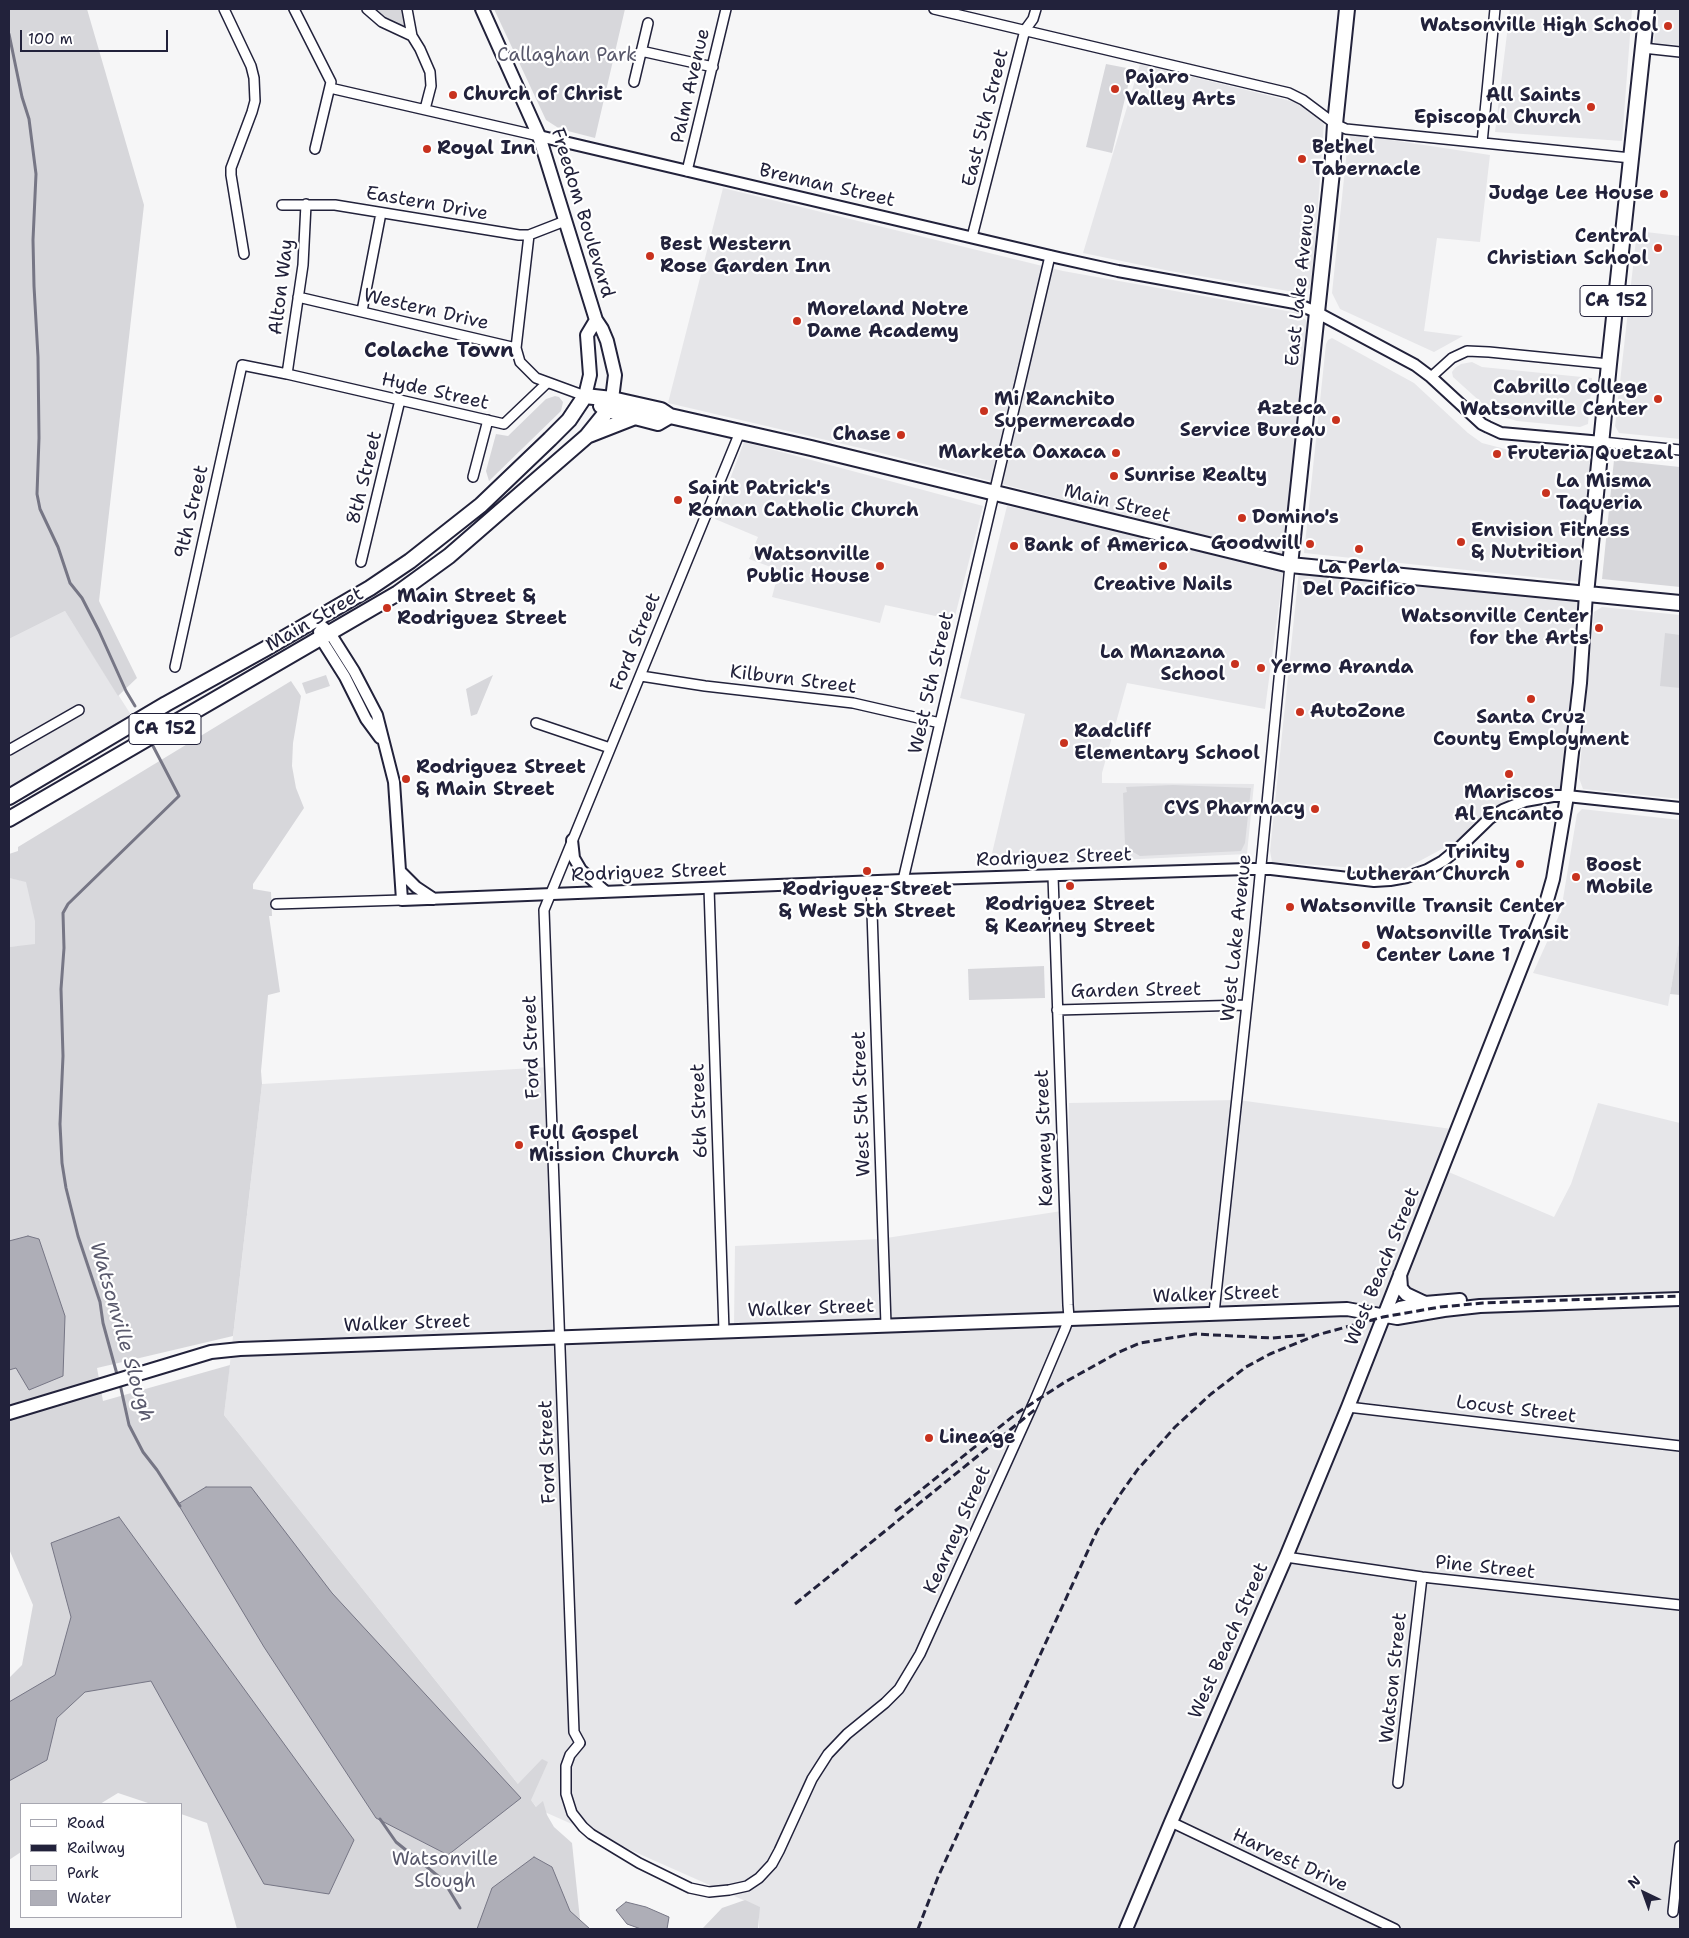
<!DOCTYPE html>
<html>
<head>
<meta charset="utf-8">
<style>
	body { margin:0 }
	#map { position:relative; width:1689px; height:1938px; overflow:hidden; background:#f6f6f7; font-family:"Shantell Sans",sans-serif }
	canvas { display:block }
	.frame { position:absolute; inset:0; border:10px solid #22223b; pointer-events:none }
	.legend { position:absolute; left:20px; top:1803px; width:162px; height:115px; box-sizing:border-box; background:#fff; border:1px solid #a7a7b1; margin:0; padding:6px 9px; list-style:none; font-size:15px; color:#22223b }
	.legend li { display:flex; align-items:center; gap:10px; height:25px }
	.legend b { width:25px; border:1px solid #a7a7b1 }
	.north { position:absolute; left:1619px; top:1868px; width:50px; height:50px; -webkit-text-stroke:4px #fff; paint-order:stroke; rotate:318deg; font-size:14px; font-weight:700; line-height:20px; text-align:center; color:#22223b }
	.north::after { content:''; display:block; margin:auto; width:18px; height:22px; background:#22223b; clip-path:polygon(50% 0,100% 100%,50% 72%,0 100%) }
	.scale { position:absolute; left:20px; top:30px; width:148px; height:22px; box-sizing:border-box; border:2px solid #22223b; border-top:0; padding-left:6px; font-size:15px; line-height:18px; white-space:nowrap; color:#22223b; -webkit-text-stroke:4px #fff; paint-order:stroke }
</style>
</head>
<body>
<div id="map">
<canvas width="1689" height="1938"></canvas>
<div class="frame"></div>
<ul class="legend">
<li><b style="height:6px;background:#fff"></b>Road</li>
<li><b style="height:6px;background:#22223b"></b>Railway</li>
<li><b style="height:14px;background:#d7d7db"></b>Park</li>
<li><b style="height:14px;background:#aeaeb7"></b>Water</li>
</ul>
<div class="north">N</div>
<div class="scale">100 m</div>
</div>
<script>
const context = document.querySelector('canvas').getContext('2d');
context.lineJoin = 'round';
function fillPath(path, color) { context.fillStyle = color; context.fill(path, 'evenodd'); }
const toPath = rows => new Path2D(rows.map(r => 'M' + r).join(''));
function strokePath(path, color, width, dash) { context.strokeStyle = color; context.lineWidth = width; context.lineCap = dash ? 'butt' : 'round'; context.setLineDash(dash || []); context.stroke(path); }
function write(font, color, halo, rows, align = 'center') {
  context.font = font + ' "Shantell Sans",sans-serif'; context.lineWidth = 4.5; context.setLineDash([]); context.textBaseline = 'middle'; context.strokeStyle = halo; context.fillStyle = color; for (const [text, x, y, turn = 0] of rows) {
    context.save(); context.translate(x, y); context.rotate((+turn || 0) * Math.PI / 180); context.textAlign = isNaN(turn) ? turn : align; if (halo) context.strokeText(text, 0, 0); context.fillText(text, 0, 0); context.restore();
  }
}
fillPath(toPath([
	[1510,9,1632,9,1622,141,1495,132],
	[1657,9,1680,9,1680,45,1654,43],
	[1140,64,1303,104,1324,123,1312,288,1300,293,1170,271,1083,253],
	[1351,134,1490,155,1480,242,1437,238,1424,331,1463,336,1434,352,1340,309,1332,293,1348,140],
	[723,188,1063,271,1298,313,1308,322,1291,558,873,451,668,403],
	[1637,231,1680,236,1680,439,1619,433,1615,426],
	[1332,338,1414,383,1468,433,1482,443,1505,449,1593,459,1581,582,1304,553,1326,344,1328,340],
	[1472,362,1482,367,1592,378,1588,424,1580,427,1517,421,1494,414,1453,377,1452,372,1455,368,1461,364],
	[744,442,983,506,954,620,885,605,880,623,772,597,779,570,749,559,758,537,715,519],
	[1007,506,1134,532,1284,567,1265,709,1127,683,1102,773,1102,783,1254,784,1247,854,989,866,1025,714,960,698],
	[1299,570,1584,597,1567,791,1536,792,1502,803,1455,842,1401,871,1272,862,1270,851],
	[1602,607,1680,615,1680,799,1583,789,1579,778,1594,612],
	[65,611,133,718,9,790,9,639],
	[1582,809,1680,820,1680,936,1668,1006,1533,973,1561,911,1577,814],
	[9,878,35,883,35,945,9,947],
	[550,1067,561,1330,734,1325,735,1246,880,1239,1068,1210,1069,1103,1238,1100,1452,1129,1437,1167,1554,1217,1571,1184,1598,1103,1680,1123,1680,1929,759,1929,759,1907,538,1809,224,1415,262,1084]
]), '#e6e6e9');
fillPath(toPath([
	[9,9,87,9,144,205,99,601,137,678,118,696,65,611,9,639],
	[373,9,404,9,409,31,380,16],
	[494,9,625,9,595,138,560,129,546,120],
	[1106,64,1132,69,1112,153,1086,147],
	[555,396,559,397,563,402,561,411,489,481,486,471,496,434,508,436,546,399],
	[1614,460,1680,467,1680,587,1602,579],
	[1665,633,1680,635,1680,688,1660,686],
	[326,675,330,686,306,694,302,683],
	[493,675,477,714,471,716,466,689],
	[291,681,301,696,293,743,292,766,296,788,304,808,253,884,253,889,271,892,272,916,269,916,280,992,268,995,261,1071,262,1084,233,1336,97,1368,103,1401,230,1365,224,1415,518,1784,542,1759,548,1762,531,1800,536,1807,543,1801,547,1815,554,1827,572,1843,581,1929,237,1929,207,1823,181,1814,181,1804,151,1804,118,1793,100,1804,21,1804,21,1852,9,1860,9,1678,22,1665,33,1605,9,1549,9,947,35,944,35,921,26,882,9,878,9,854,18,851,18,847],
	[1173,785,1251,788,1245,843,1241,851,1140,856,1128,849,1129,847,1125,844,1123,793,1127,792,1126,787],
	[1680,936,1680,995,1670,994],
	[1044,966,1045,998,969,1000,968,969],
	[745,1900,760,1907,758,1928,761,1929,702,1929,722,1908]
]), '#d7d7db');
const water = toPath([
	[28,1236,39,1239,65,1316,63,1376,29,1390,16,1368,9,1370,9,1241,28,1236],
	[206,1487,251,1487,332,1593,521,1798,448,1855,376,1818,264,1647,178,1504,206,1487],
	[119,1517,354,1840,329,1894,264,1884,151,1681,85,1692,57,1718,47,1760,9,1781,9,1702,55,1675,71,1617,51,1543,119,1517],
	[534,1857,552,1867,570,1911,590,1929,477,1929,492,1888,534,1857],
	[626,1902,646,1907,669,1917,667,1929,641,1929,627,1924,616,1910,626,1902]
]);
fillPath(water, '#aeaeb7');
strokePath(water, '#767685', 1);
strokePath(toPath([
	[9,34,22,97,29,119,36,174,33,240,34,286,38,357,39,438,37,494,40,509,58,547,70,583,82,598,99,631,126,691,135,706],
	[118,1378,103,1323,100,1302,78,1236,66,1188,62,1163,60,1124,63,1056,61,989,64,948,63,913,68,904,179,796,153,746],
	[120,1384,129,1425,143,1452,157,1470,180,1506],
	[380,1819,396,1842,443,1880,460,1908]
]), '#767685', 3);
const minor = toPath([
	[224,9,251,66,254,78,255,101,252,112,231,168,231,175,244,254],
	[294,9,331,82,315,149],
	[367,9,382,22,412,36],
	[407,9,412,36,420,49,430,72,431,86,425,109],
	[934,9,1289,93,1303,100,1335,124,1346,129,1631,158],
	[1643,48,1680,52],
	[641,51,713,67],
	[634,82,648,23],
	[330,88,539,136],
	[1482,143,1495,9],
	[687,171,726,9],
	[282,205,335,205,519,235,529,235,565,221],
	[972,237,1025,30,1033,19,1036,9],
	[298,297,516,348,520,362,536,378,585,396],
	[362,311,381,213],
	[516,348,529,235],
	[287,374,303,265,306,204],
	[1431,377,1452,358,1467,351,1489,352,1609,364],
	[740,432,544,910,574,1732,580,1743,570,1755,566,1766,566,1794,572,1813,583,1827,591,1834,639,1863,690,1888,709,1892,729,1890,747,1886,759,1878,772,1864,779,1851,812,1779,828,1754,847,1734,885,1703,899,1689,920,1654,1034,1402,1065,1329,1069,1318,1068,1305,1053,876],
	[1602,442,1680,450],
	[473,477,488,420],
	[361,562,400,400],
	[175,667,242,365,287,374,504,424,547,383],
	[641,676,705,686,853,703,940,723],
	[536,723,610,748],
	[9,750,79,710],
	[903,880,1050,256],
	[871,882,886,1325],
	[709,888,724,1331],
	[276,904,402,900],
	[1057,1010,1246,1005],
	[1214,1313,1254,938,1290,565],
	[1348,1407,1680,1446],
	[1286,1557,1422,1577,1680,1605],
	[1398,1783,1422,1577],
	[1171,1822,1395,1929],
	[1673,1912,1680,1846]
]);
const tertiary = toPath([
	[539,136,1059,258,1118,271,1295,303,1316,312,1415,365,1431,377,1482,424,1488,427,1501,433,1602,442],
	[315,620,330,633,335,641,354,671,377,715,394,782,402,900,903,880,1247,869,1271,869,1374,881,1390,880,1407,877,1427,870,1443,861,1459,848,1490,818,1503,810,1525,801,1553,796,1567,796,1680,808],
	[319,632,321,639,345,677,366,719,380,738],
	[572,840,574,858,581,870,606,892],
	[400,871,416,887,434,899]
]);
const secondary = toPath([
	[482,9,539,136,596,320,602,329,607,341,615,375,612,399],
	[585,396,590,375,587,335,596,320],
	[1400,1274,1401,1288,1406,1294,1425,1303],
	[1383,1317,1400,1308,1425,1303,1460,1300],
	[9,1413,211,1352,240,1349,1347,1309,1397,1318,1444,1310,1480,1306,1680,1299],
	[1126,1929,1171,1822,1286,1557,1348,1407,1545,907,1553,879,1567,796,1580,683,1586,594]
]);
const primary = toPath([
	[585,396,612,399,652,408,661,410,670,416,811,448,1290,565,1680,603],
	[601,406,608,410,658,423,670,416],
	[589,435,635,417],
	[1290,565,1332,172,1335,124,1347,9],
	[1586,594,1609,364,1647,9],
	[9,797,166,704,265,649,370,588,410,561,481,505,550,439,569,420,585,396],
	[9,819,398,593,449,556,587,436,608,410,612,399]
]);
strokePath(minor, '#22223b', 12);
strokePath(tertiary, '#22223b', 14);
strokePath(secondary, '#22223b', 16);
strokePath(primary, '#22223b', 18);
strokePath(minor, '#fff', 9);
strokePath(tertiary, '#fff', 10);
strokePath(secondary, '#fff', 12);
strokePath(primary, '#fff', 14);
strokePath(toPath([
	[895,1511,1017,1413,1065,1382,1119,1352,1140,1343,1195,1334,1272,1338,1306,1335],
	[795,1604,1037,1408],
	[918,1929,938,1877,1097,1531,1121,1493,1138,1469,1175,1427,1211,1394,1246,1367,1270,1354,1317,1335,1383,1317,1440,1307,1483,1303,1680,1296]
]), '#22223b', 3, [8, 4]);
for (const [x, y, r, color] of [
	[1668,26,5,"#c8321e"],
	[1115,89,5,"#c8321e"],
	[453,95,5,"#c8321e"],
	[1591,107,5,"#c8321e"],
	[427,149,5,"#c8321e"],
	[1302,159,5,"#c8321e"],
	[1664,194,5,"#c8321e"],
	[1658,248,5,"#c8321e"],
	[650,256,5,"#c8321e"],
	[797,321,5,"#c8321e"],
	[1658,399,5,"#c8321e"],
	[984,411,5,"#c8321e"],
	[1336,420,5,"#c8321e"],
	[901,435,5,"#c8321e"],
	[1116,453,5,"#c8321e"],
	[1497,454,5,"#c8321e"],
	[1114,476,5,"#c8321e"],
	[1546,493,5,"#c8321e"],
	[678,500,5,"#c8321e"],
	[1242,518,5,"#c8321e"],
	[1461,542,5,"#c8321e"],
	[1310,544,5,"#c8321e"],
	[1014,546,5,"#c8321e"],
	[1359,549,5,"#c8321e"],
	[880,566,5,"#c8321e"],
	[1163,566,5,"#c8321e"],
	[387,608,5,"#c8321e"],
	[1599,628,5,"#c8321e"],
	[1235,664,5,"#c8321e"],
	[1261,668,5,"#c8321e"],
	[1531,699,5,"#c8321e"],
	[1300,712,5,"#c8321e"],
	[1064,743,5,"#c8321e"],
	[1509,774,5,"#c8321e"],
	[406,779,5,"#c8321e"],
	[1315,809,5,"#c8321e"],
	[1520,864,5,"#c8321e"],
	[867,871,5,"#c8321e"],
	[1576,877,5,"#c8321e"],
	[1070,886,5,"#c8321e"],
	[1290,907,5,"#c8321e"],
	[1366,945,5,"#c8321e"],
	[519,1145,5,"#c8321e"],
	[929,1438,5,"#c8321e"]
]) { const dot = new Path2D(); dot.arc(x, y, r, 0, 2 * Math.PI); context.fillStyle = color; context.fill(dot); strokePath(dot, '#fff', 2); }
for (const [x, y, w] of [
	[1616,301,72],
	[165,729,72]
]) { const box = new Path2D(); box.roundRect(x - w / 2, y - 15.5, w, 31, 4); context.fillStyle = '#fff'; context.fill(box); strokePath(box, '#22223b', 1); }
write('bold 18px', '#22223b', null, [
	["CA 152",1616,301],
	["CA 152",165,729]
]);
write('bold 19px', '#22223b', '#fff', [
	["Watsonville High School",1658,26,"right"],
	["Pajaro",1125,78],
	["Valley Arts",1125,100],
	["Church of Christ",463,95],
	["All Saints",1581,96,"right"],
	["Episcopal Church",1581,118,"right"],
	["Bethel",1312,148],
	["Tabernacle",1312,170],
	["Royal Inn",437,149],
	["Judge Lee House",1654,194,"right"],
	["Central",1648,237,"right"],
	["Christian School",1648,259,"right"],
	["Best Western",660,245],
	["Rose Garden Inn",660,267],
	["Moreland Notre",807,310],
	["Dame Academy",807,332],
	["Cabrillo College",1648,388,"right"],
	["Watsonville Center",1648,410,"right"],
	["Mi Ranchito",994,400],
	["Supermercado",994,422],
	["Azteca",1326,409,"right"],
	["Service Bureau",1326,431,"right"],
	["Chase",891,435,"right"],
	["Marketa Oaxaca",1106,453,"right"],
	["Fruteria Quetzal",1507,454],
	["Sunrise Realty",1124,476],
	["La Misma",1556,482],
	["Taqueria",1556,504],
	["Saint Patrick's",688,489],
	["Roman Catholic Church",688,511],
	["Domino's",1252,518],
	["Envision Fitness",1471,531],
	["& Nutrition",1471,553],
	["Goodwill",1300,544,"right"],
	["Bank of America",1024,546],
	["Watsonville",870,555,"right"],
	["Public House",870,577,"right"],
	["La Perla",1359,568,"center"],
	["Del Pacifico",1359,590,"center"],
	["Creative Nails",1163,585,"center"],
	["Main Street &",397,597],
	["Rodriguez Street",397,619],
	["Watsonville Center",1589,617,"right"],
	["for the Arts",1589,639,"right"],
	["La Manzana",1225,653,"right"],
	["School",1225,675,"right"],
	["Yermo Aranda",1271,668],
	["AutoZone",1310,712],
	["Santa Cruz",1531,718,"center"],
	["County Employment",1531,740,"center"],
	["Radcliff",1074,732],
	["Elementary School",1074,754],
	["Rodriguez Street",416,768],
	["& Main Street",416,790],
	["Mariscos",1509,793,"center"],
	["Al Encanto",1509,815,"center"],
	["CVS Pharmacy",1305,809,"right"],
	["Trinity",1510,853,"right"],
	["Lutheran Church",1510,875,"right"],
	["Boost",1586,866],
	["Mobile",1586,888],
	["Rodriguez Street",867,890,"center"],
	["& West 5th Street",867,912,"center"],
	["Rodriguez Street",1070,905,"center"],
	["& Kearney Street",1070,927,"center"],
	["Watsonville Transit Center",1300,907],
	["Watsonville Transit",1376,934],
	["Center Lane 1",1376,956],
	["Full Gospel",529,1134],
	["Mission Church",529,1156],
	["Lineage",939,1438]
], 'left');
write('19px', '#58586b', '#fff', [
	["Callaghan Park",567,56],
	["Watsonville",445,1860],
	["Slough",445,1882]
]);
write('19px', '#22223b', '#fff', [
	["Palm Avenue",691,86,-77],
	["East 5th Street",986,118,-76],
	["Brennan Street",827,186,13],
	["Eastern Drive",427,204,10],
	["Freedom Boulevard",582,213,73],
	["East Lake Avenue",1301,285,-84],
	["Alton Way",282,287,-83],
	["Western Drive",426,310,13],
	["Hyde Street",435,392,13],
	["8th Street",365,478,-76],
	["Main Street",1117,504,14],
	["9th Street",192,512,-77],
	["Main Street",315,620,-30],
	["Ford Street",636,642,-68],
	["Kilburn Street",793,680,7],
	["West 5th Street",932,683,-77],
	["Rodriguez Street",1054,858,-2],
	["Rodriguez Street",649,873,-2],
	["West Lake Avenue",1237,938,-84],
	["Garden Street",1136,991,-1],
	["Ford Street",532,1047,-92],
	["West 5th Street",862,1104,-92],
	["6th Street",700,1111,-92],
	["Kearney Street",1045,1138,-92],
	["West Beach Street",1383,1267,-68],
	["Walker Street",1216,1295,-2],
	["Walker Street",811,1309,-2],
	["Walker Street",407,1324,-2],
	["Locust Street",1516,1410,7],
	["Ford Street",548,1452,-92],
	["Kearney Street",958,1530,-66],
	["Pine Street",1485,1568,6],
	["West Beach Street",1229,1641,-66],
	["Watson Street",1394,1678,-84],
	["Harvest Drive",1290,1861,25]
]);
write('italic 20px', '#5a5a6d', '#fff', [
	["Watsonville Slough",121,1332,74]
]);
write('bold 21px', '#22223b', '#fff', [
	["Colache Town",439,352]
]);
</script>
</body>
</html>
